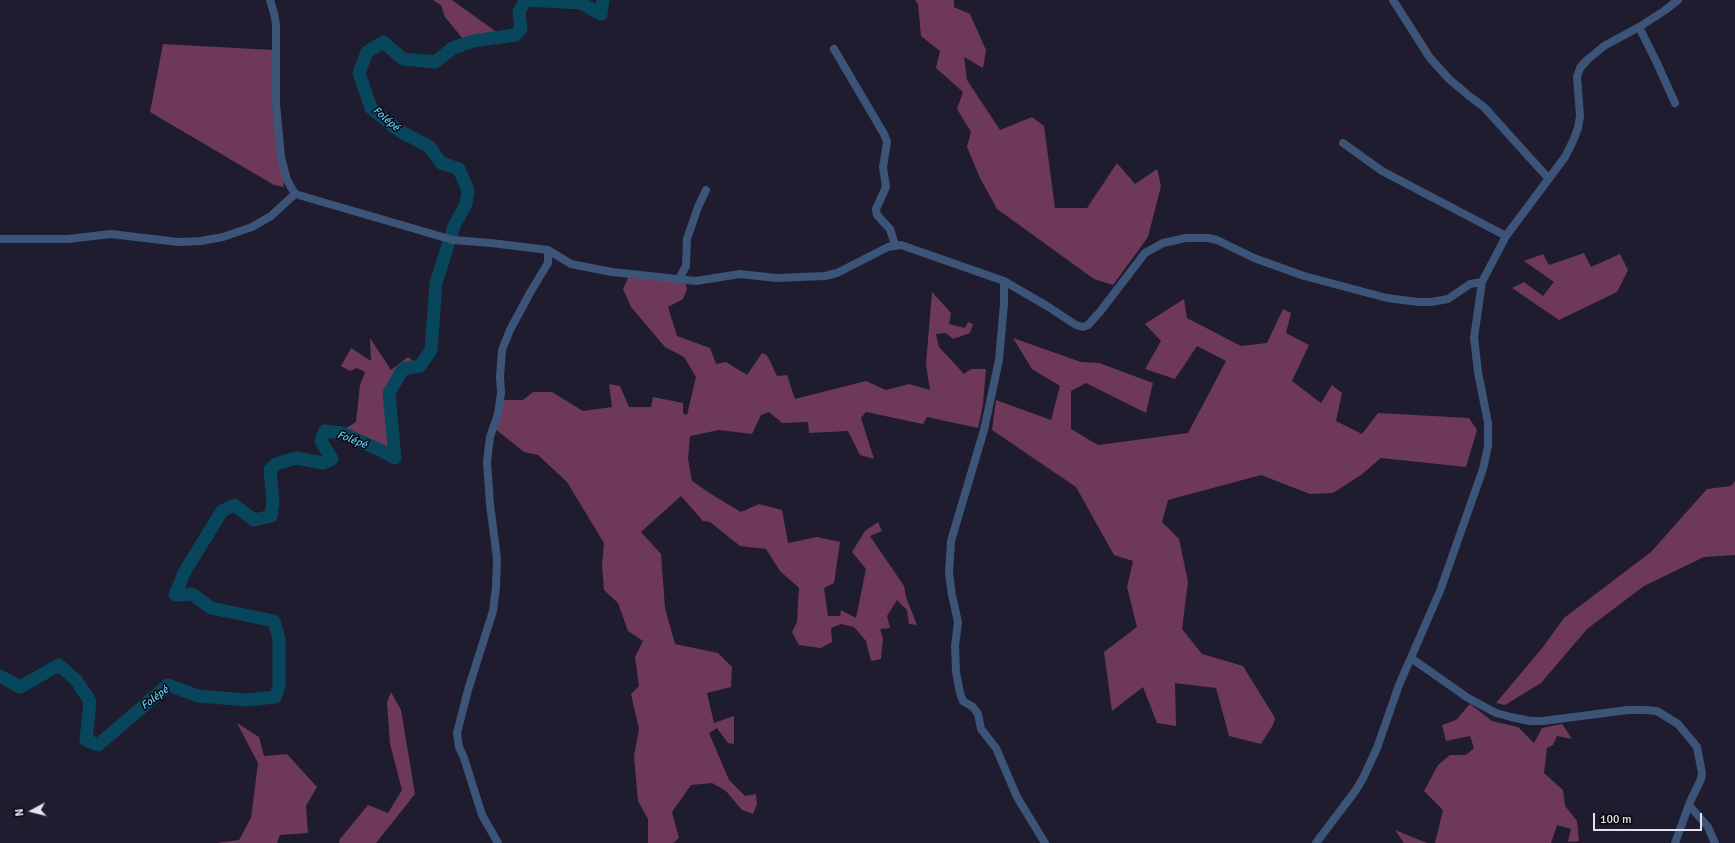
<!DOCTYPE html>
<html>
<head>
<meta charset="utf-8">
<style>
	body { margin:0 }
	#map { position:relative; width:1735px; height:843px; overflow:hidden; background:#1e1c2e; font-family:Signika,sans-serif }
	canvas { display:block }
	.north { position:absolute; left:12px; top:791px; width:40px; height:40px; -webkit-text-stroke:3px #08080f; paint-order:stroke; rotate:263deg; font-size:11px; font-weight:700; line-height:16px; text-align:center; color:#e3e3ef }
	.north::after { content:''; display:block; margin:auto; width:14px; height:18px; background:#e3e3ef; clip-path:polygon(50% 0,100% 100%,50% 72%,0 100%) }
	.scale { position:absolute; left:1593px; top:813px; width:109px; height:18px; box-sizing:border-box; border:2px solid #e3e3ef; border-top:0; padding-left:5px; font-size:12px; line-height:14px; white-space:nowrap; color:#e3e3ef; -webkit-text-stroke:3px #08080f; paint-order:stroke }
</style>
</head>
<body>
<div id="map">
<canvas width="1735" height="843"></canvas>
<div class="north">N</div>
<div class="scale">100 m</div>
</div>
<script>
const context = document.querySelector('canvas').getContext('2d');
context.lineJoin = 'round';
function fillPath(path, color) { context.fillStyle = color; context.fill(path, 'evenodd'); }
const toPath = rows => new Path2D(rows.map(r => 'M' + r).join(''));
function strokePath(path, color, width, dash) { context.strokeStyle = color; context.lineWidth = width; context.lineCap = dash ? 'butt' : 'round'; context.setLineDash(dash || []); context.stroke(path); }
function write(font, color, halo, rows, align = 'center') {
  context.font = font + ' Signika,sans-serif'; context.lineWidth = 3; context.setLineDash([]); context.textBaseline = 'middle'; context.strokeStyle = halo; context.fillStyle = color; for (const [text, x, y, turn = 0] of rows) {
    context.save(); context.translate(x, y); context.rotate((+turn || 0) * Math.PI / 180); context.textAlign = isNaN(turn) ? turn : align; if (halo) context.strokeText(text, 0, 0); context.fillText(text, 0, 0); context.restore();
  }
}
fillPath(toPath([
	[433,0,452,0,498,33,480,34,463,39,445,17,441,5],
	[915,0,954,0,954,7,970,14,986,50,983,68,964,57,967,80,1000,130,1032,117,1044,126,1055,208,1087,208,1117,163,1135,184,1157,169,1161,186,1148,237,1113,285,1094,279,997,209,980,178,967,147,971,132,957,109,963,92,936,68,940,51,921,36,918,4],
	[163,44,273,50,272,104,284,187,274,185,150,112],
	[1584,253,1591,267,1620,254,1628,270,1617,292,1559,320,1512,288,1524,282,1543,296,1554,282,1524,261,1543,254,1549,265],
	[683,275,687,289,683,299,668,307,677,336,710,348,716,364,726,362,747,375,762,353,767,355,777,376,787,375,795,399,866,381,886,390,909,384,930,390,926,364,932,292,951,313,949,324,965,328,968,322,973,324,970,333,953,339,946,333,936,334,939,347,964,374,971,369,986,369,983,404,978,428,927,417,923,424,866,412,861,418,874,459,860,455,848,431,809,433,808,422,782,423,769,412,761,415,752,434,719,430,690,436,688,459,692,481,711,494,741,512,759,504,782,510,788,543,817,537,840,542,834,583,824,588,828,616,840,616,841,610,856,618,866,569,852,552,865,531,878,522,882,531,870,536,904,586,906,597,917,625,909,624,907,610,897,600,887,616,890,628,880,629,883,638,881,659,871,661,866,641,854,627,841,624,831,628,832,642,821,648,799,645,792,632,797,622,799,588,780,571,766,549,740,546,710,522,703,521,681,496,641,532,661,554,665,608,675,644,718,653,732,667,731,687,707,693,714,723,734,716,734,744,728,743,717,728,709,733,729,780,745,796,756,794,757,804,753,814,742,810,726,791,712,783,691,785,672,812,679,838,673,843,648,843,648,819,638,801,634,756,639,729,631,694,639,686,635,657,643,641,628,631,618,603,604,590,602,565,604,543,567,482,538,455,524,452,494,428,501,400,523,400,533,392,552,392,583,411,612,407,609,384,620,386,629,407,651,407,653,397,683,403,683,413,687,415,696,377,684,357,665,347,631,307,623,289,629,276],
	[1184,299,1187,318,1241,346,1267,343,1283,309,1291,313,1286,333,1309,345,1292,381,1321,403,1332,385,1342,393,1336,421,1362,434,1378,413,1469,418,1477,430,1466,467,1381,458,1361,475,1333,493,1310,494,1261,475,1168,500,1162,522,1179,539,1188,582,1182,629,1202,654,1243,666,1275,718,1273,725,1261,744,1229,736,1216,688,1175,683,1176,726,1157,723,1143,687,1112,711,1104,652,1137,627,1127,587,1133,561,1114,555,1076,487,992,430,996,400,1051,420,1060,386,1032,369,1013,338,1081,362,1099,363,1153,383,1146,413,1086,383,1071,391,1071,429,1098,445,1188,433,1226,361,1197,346,1175,379,1145,369,1161,341,1145,324],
	[370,338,391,370,408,357,415,363,396,375,385,391,389,433,396,447,392,452,383,452,367,442,346,437,346,428,356,422,360,385,365,372,357,368,350,371,341,366,351,348,371,361],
	[1735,481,1735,555,1704,557,1644,586,1587,629,1541,683,1505,705,1496,703,1543,647,1564,618,1651,552,1707,489,1731,486],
	[391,692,401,710,415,794,376,843,339,843,340,839,368,805,388,813,402,790,390,744,387,702],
	[1470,704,1492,721,1518,727,1534,743,1542,728,1562,724,1572,739,1557,736,1553,745,1547,748,1544,773,1563,790,1565,806,1577,821,1579,841,1568,842,1571,829,1557,825,1551,843,1435,843,1443,810,1424,791,1438,765,1450,755,1466,755,1474,748,1470,736,1446,741,1442,725,1456,720],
	[237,723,259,737,264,756,287,754,317,787,306,806,308,833,280,835,277,843,217,843,239,840,251,818,258,763],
	[1395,830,1427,843,1404,843]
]), '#6e3958');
strokePath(toPath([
	[0,676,20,687,59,665,76,680,90,701,86,740,98,745,168,685,198,696,247,700,275,697,279,686,279,638,274,621,211,608,192,594,175,595,185,571,222,511,234,505,254,520,271,516,273,501,270,470,276,464,296,458,323,463,332,459,321,441,325,431,342,433,380,450,395,458,389,393,403,369,420,366,431,350,436,283,454,226,466,204,468,191,459,169,441,163,430,147,398,130,371,108,359,73,367,52,383,42,403,59,435,62,453,48,473,41,515,35,521,29,519,12,525,0,581,3,601,14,603,0]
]), '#08465c', 13);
strokePath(toPath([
	[270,0,274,13,276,24,276,104,281,157,287,180,295,194],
	[1393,0,1430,58,1449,79,1469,96,1484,107,1549,179],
	[1639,27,1656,61,1675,103],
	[834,49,884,134,887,142,883,167,886,187,876,209,877,215,890,229,895,245],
	[1343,143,1382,171,1506,236],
	[0,239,68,239,111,234,178,242,201,241,223,237,252,227,271,216,295,194,453,240,491,243,548,250,571,264,612,272,696,281,740,274,776,278,825,276,837,273,888,247,901,245,1004,281,1047,306,1076,325,1083,327,1088,325,1099,313,1145,253,1163,243,1186,238,1208,238,1217,240,1254,258,1304,276,1387,298,1418,302,1431,302,1448,299,1470,284,1482,282],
	[679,279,686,266,687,239,698,207,706,190],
	[1004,281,1004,304,999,360,984,430,951,541,949,573,952,595,958,622,955,646,956,672,960,693,963,701,973,707,978,714,981,729,996,748,1017,797,1045,843],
	[1411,658,1468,698,1496,713,1511,717,1530,721,1543,721,1628,710,1645,710,1657,711,1678,724,1697,747,1702,773,1701,779,1690,802,1675,843],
	[1689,805,1708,827,1715,843],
	[498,843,482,815,464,758,459,747,457,733,468,690,493,611,496,587,497,559,490,504,487,462,490,437,498,414,501,393,500,377,502,350,510,330,531,291,548,263,548,250],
	[1316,843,1356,790,1363,778,1377,748,1399,685,1440,591,1483,469,1488,446,1488,423,1478,372,1474,338,1482,282,1506,236,1565,157,1573,141,1578,128,1580,116,1577,77,1580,68,1587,60,1604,46,1639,27,1664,11,1678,0]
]), '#3c5478', 8);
write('italic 11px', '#64cdfa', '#08080f', [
	["Folépé",386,119,40],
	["Folépé",352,440,21],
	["Folépé",155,698,-37]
]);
</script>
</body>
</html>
